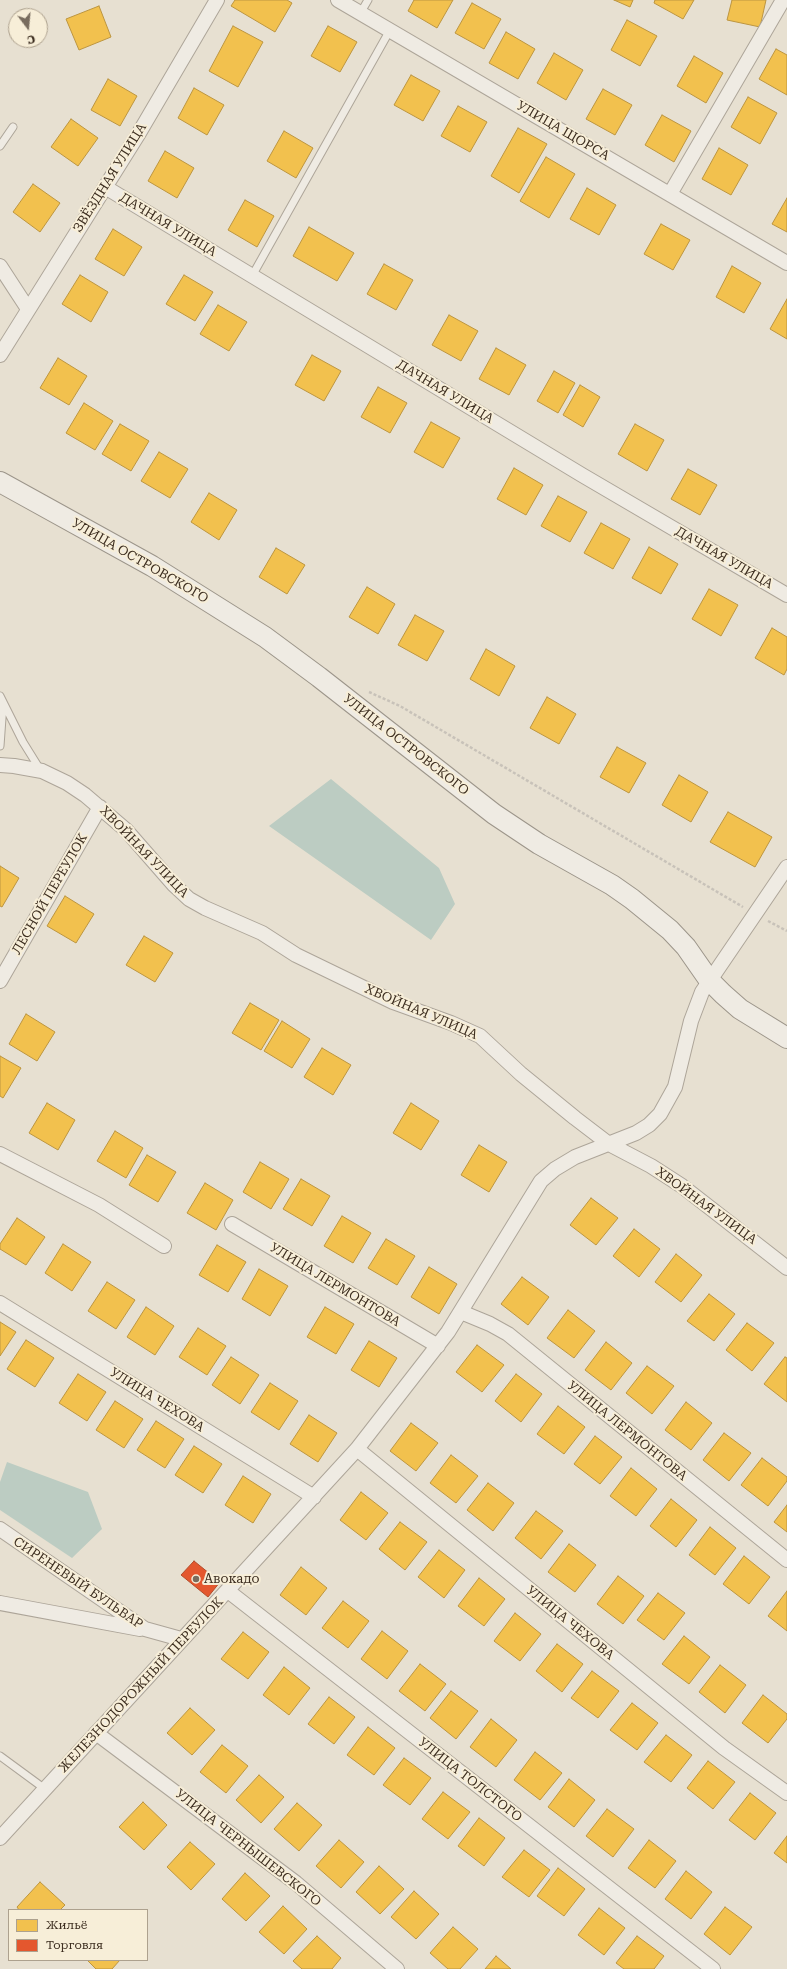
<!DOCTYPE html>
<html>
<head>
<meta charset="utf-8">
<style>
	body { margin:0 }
	#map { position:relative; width:787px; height:1969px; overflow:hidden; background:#e7e0d1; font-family:"Roboto Serif",serif }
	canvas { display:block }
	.legend { position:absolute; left:8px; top:1909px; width:140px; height:52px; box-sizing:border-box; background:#f7eed8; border:1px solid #ada18e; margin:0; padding:5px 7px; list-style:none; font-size:12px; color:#3d2e20 }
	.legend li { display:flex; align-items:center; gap:8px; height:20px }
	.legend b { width:20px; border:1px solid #ada18e }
	.north { position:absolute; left:8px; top:8px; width:40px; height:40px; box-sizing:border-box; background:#f7eed8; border:1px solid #ada18e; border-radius:50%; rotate:164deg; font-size:11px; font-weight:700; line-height:16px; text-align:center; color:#3d2e20 }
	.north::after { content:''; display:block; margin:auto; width:14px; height:18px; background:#786c5e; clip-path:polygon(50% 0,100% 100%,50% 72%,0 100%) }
</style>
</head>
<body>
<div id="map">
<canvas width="787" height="1969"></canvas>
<ul class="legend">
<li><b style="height:11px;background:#f2c14e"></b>Жильё</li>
<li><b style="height:11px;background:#e4572e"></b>Торговля</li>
</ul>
<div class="north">С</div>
</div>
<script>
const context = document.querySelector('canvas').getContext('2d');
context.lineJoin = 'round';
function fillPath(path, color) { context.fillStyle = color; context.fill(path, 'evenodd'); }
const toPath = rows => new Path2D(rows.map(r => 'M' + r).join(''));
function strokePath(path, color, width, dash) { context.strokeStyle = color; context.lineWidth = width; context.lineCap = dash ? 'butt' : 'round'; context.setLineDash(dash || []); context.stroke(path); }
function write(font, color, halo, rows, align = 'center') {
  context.font = font + ' "Roboto Serif",serif'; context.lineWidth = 4; context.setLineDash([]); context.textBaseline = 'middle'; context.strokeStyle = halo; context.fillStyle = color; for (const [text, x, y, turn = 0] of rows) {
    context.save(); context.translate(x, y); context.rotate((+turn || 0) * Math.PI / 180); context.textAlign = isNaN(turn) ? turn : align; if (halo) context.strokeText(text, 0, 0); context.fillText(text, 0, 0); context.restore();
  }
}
fillPath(toPath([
	[331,779,439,868,455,904,431,940,269,826],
	[7,1462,88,1492,102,1529,72,1558,0,1510,0,1482]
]), '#bcccc2');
const homes = toPath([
	[235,0,287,0,292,3,275,32,231,6,235,0],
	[414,0,453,0,437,28,408,11,414,0],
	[614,0,633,0,630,7,614,0],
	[655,0,694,0,683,19,654,3,655,0],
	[732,0,766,0,760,27,727,20,732,0],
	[472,3,501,19,484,49,455,33,472,3],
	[99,6,111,37,79,50,66,19,99,6],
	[627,20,657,36,640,66,611,50,627,20],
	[233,26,263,42,238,87,209,71,233,26],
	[328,26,357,42,340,72,311,56,328,26],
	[506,32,535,49,518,79,489,63,506,32],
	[776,49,787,55,787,95,759,79,776,49],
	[554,53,583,70,566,100,537,83,554,53],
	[694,56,723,73,706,103,677,86,694,56],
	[411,75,440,91,423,121,394,105,411,75],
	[108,79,137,96,120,126,91,110,108,79],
	[194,88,224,105,207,135,178,118,194,88],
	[603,89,632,105,615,135,586,119,603,89],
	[748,97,777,113,760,144,731,127,748,97],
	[458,106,487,122,470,152,441,136,458,106],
	[662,115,691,131,674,162,645,145,662,115],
	[71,119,98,138,78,166,51,147,71,119],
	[518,128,547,144,519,193,491,176,518,128],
	[284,131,313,148,296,178,267,161,284,131],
	[719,148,748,165,731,195,702,179,719,148],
	[165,151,194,168,177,198,148,181,165,151],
	[546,157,575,174,549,218,520,201,546,157],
	[33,184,60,203,40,232,13,212,33,184],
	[587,188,616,205,599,235,570,219,587,188],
	[787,198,787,232,772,224,787,198],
	[245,200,274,216,257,247,228,230,245,200],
	[661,224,690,240,673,270,644,254,661,224],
	[309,227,354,253,337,281,293,256,309,227],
	[113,229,142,247,124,276,95,259,113,229],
	[384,264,413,280,396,310,367,294,384,264],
	[732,266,761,283,744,313,716,297,732,266],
	[80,275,108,292,91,322,62,304,80,275],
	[184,275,213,292,195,321,166,304,184,275],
	[787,299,787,339,770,329,787,299],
	[218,305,247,322,229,351,200,334,218,305],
	[449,315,478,331,461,361,432,345,449,315],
	[496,348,526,365,509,395,479,379,496,348],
	[312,355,341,371,324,401,295,385,312,355],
	[58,358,87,376,69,405,40,388,58,358],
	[554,371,575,383,558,413,537,401,554,371],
	[580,385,600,397,583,427,563,415,580,385],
	[378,387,407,403,390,433,361,417,378,387],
	[84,403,113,421,95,450,66,433,84,403],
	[431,422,460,438,443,468,414,452,431,422],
	[120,424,149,441,131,471,102,454,120,424],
	[635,424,664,440,647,471,618,454,635,424],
	[159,452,188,469,170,498,141,481,159,452],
	[514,468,543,485,526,515,497,499,514,468],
	[688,469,717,485,700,515,671,499,688,469],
	[209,493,237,510,219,540,191,522,209,493],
	[558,496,587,512,570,542,541,526,558,496],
	[601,523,630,539,613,569,584,553,601,523],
	[649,547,678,564,661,594,632,578,649,547],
	[276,548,305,565,287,594,259,577,276,548],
	[367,587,395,604,378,634,349,617,367,587],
	[709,589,738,605,721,636,692,619,709,589],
	[415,615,444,631,427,661,398,645,415,615],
	[772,628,787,637,787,669,784,675,755,658,772,628],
	[486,649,515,666,499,696,470,679,486,649],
	[547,697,576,714,559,744,530,728,547,697],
	[617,747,646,763,629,793,600,777,617,747],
	[679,775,708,792,691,822,662,805,679,775],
	[728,812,772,837,755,867,710,842,728,812],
	[0,866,19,878,2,907,0,906,0,866],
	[65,896,94,914,76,943,47,926,65,896],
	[144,936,173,953,155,982,126,965,144,936],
	[250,1003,279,1020,261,1050,232,1033,250,1003],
	[26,1014,55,1032,37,1061,9,1044,26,1014],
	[282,1021,310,1039,292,1068,264,1051,282,1021],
	[322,1048,351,1065,333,1095,304,1077,322,1048],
	[0,1056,21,1068,3,1098,0,1096,0,1056],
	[47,1103,75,1120,58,1150,29,1133,47,1103],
	[411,1103,439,1121,421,1150,393,1133,411,1103],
	[115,1131,143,1148,126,1178,97,1161,115,1131],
	[479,1145,507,1162,489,1192,461,1175,479,1145],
	[147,1155,176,1172,158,1202,129,1185,147,1155],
	[260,1162,289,1179,271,1209,243,1192,260,1162],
	[301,1179,330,1196,312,1226,283,1209,301,1179],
	[205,1183,233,1200,216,1230,187,1213,205,1183],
	[591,1198,618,1218,596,1245,570,1225,591,1198],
	[342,1216,371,1233,353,1263,324,1246,342,1216],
	[17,1218,45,1237,26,1265,0,1249,0,1244,17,1218],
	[634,1229,660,1249,639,1277,613,1256,634,1229],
	[386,1239,415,1256,397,1285,368,1268,386,1239],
	[63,1244,91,1262,72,1291,45,1273,63,1244],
	[217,1245,246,1262,228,1292,199,1275,217,1245],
	[676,1254,702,1275,681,1302,655,1282,676,1254],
	[429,1267,457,1284,439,1314,411,1297,429,1267],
	[259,1269,288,1286,270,1316,242,1299,259,1269],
	[522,1277,549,1297,528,1325,501,1304,522,1277],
	[107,1282,135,1300,116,1329,88,1311,107,1282],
	[709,1294,735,1314,714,1341,687,1321,709,1294],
	[146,1307,174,1326,155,1355,127,1337,146,1307],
	[325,1307,354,1324,336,1354,307,1337,325,1307],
	[568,1310,595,1331,574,1358,547,1338,568,1310],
	[0,1322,16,1332,0,1356,0,1322],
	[747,1323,774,1343,752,1371,726,1350,747,1323],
	[198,1328,226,1346,207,1375,179,1357,198,1328],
	[26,1340,54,1358,35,1387,7,1369,26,1340],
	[369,1341,397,1358,379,1387,351,1370,369,1341],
	[606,1342,632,1363,611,1390,585,1370,606,1342],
	[477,1345,504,1365,482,1392,456,1372,477,1345],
	[231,1357,259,1375,240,1404,212,1385,231,1357],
	[785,1357,787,1358,787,1402,764,1384,785,1357],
	[647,1366,674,1386,652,1414,626,1393,647,1366],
	[78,1374,106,1392,87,1421,59,1403,78,1374],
	[516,1374,542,1394,521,1422,495,1401,516,1374],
	[270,1383,298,1401,279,1430,251,1412,270,1383],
	[115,1401,143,1419,124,1448,96,1430,115,1401],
	[686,1402,712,1423,691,1450,665,1430,686,1402],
	[558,1406,585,1427,564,1454,537,1434,558,1406],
	[309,1415,337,1433,318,1462,290,1444,309,1415],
	[156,1421,184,1439,165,1468,137,1450,156,1421],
	[411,1423,438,1443,416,1471,390,1451,411,1423],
	[724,1433,751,1453,729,1481,703,1460,724,1433],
	[595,1436,622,1457,600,1484,574,1464,595,1436],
	[194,1446,222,1464,203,1493,175,1475,194,1446],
	[451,1455,478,1476,456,1503,430,1483,451,1455],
	[762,1458,787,1477,787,1481,768,1506,741,1485,762,1458],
	[631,1468,657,1489,636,1516,610,1496,631,1468],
	[243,1476,271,1494,253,1523,225,1505,243,1476],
	[488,1483,514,1503,493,1531,467,1510,488,1483],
	[361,1492,388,1513,366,1540,340,1520,361,1492],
	[671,1499,697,1520,676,1547,650,1526,671,1499],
	[787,1505,787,1532,774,1522,787,1505],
	[536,1511,563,1531,541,1559,515,1538,536,1511],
	[400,1522,427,1542,405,1570,379,1549,400,1522],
	[710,1527,736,1548,715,1575,689,1555,710,1527],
	[569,1544,596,1565,575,1592,548,1572,569,1544],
	[439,1550,465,1570,444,1598,418,1577,439,1550],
	[744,1556,770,1577,749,1604,723,1584,744,1556],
	[301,1567,327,1588,306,1615,280,1595,301,1567],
	[618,1576,644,1596,623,1624,597,1604,618,1576],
	[479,1578,505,1599,484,1626,458,1606,479,1578],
	[787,1591,787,1631,768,1616,787,1591],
	[658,1593,685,1613,664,1640,637,1620,658,1593],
	[343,1601,369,1621,348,1648,322,1628,343,1601],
	[515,1613,541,1634,520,1661,494,1641,515,1613],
	[382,1631,408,1651,387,1679,361,1659,382,1631],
	[243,1632,269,1652,248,1679,221,1659,243,1632],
	[684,1636,710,1657,689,1684,662,1664,684,1636],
	[557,1644,583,1664,562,1692,536,1671,557,1644],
	[420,1664,446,1684,425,1711,399,1691,420,1664],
	[720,1665,746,1685,725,1713,699,1692,720,1665],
	[284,1667,310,1688,289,1715,263,1695,284,1667],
	[592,1671,619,1691,598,1718,571,1698,592,1671],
	[451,1691,478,1711,456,1739,430,1718,451,1691],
	[763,1695,787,1714,787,1719,768,1743,742,1723,763,1695],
	[329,1697,355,1717,334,1744,308,1724,329,1697],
	[632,1703,658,1723,637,1750,610,1730,632,1703],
	[190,1708,215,1730,192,1755,167,1733,190,1708],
	[491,1719,517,1740,496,1767,470,1747,491,1719],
	[368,1727,395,1748,374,1775,347,1755,368,1727],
	[666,1735,692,1755,671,1782,644,1762,666,1735],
	[222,1745,248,1766,226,1793,200,1772,222,1745],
	[535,1752,562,1773,540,1800,514,1780,535,1752],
	[404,1758,431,1778,410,1805,383,1785,404,1758],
	[708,1761,735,1782,713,1809,687,1788,708,1761],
	[259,1775,284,1797,261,1823,236,1800,259,1775],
	[569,1779,595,1800,574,1827,548,1807,569,1779],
	[443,1792,470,1812,448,1839,422,1819,443,1792],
	[750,1793,776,1813,755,1840,729,1820,750,1793],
	[143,1802,167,1825,144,1850,119,1827,143,1802],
	[297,1803,322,1825,299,1851,274,1829,297,1803],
	[607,1809,634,1829,613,1857,586,1836,607,1809],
	[479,1818,505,1838,484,1866,458,1846,479,1818],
	[787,1836,787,1863,774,1853,787,1836],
	[339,1840,364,1862,341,1888,316,1866,339,1840],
	[649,1840,676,1861,655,1888,628,1868,649,1840],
	[190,1842,215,1864,191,1890,167,1867,190,1842],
	[524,1850,550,1870,529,1897,502,1877,524,1850],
	[379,1866,404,1889,380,1914,356,1892,379,1866],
	[558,1868,585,1889,564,1916,537,1896,558,1868],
	[686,1871,712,1892,691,1919,665,1899,686,1871],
	[245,1873,270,1896,246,1921,222,1899,245,1873],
	[40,1882,65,1905,60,1910,19,1910,17,1907,40,1882],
	[414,1891,439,1914,416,1939,391,1917,414,1891],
	[283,1906,307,1929,284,1954,259,1932,283,1906],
	[725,1907,752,1927,730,1955,704,1934,725,1907],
	[599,1908,625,1928,604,1955,578,1935,599,1908],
	[453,1927,478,1949,460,1969,448,1969,430,1953,453,1927],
	[317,1936,341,1958,332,1969,302,1969,293,1961,317,1936],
	[637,1936,664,1956,654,1969,624,1969,616,1963,637,1936],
	[496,1956,511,1969,485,1969,496,1956],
	[87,1960,120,1960,112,1969,96,1969,87,1960]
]);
fillPath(homes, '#f2c14e');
strokePath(homes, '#bc9540', 1);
const shops = toPath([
	[194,1561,220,1582,208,1597,181,1575,194,1561]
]);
fillPath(shops, '#e4572e');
strokePath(shops, '#b24b2a', 1);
const lane = toPath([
	[361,12,368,0],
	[0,146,13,127],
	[252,276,390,30],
	[0,696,23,742,41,771],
	[0,746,3,704],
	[0,1756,45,1789]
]);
const street = toPath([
	[338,0,787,263],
	[105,187,582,475,787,595],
	[670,194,783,0],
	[0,266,28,309],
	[0,355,139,133,217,0],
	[0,765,14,766,42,771,67,783,85,795,126,830,174,885,189,899,205,908,262,933,296,955,393,1002,451,1023,480,1036,521,1074,575,1118,609,1144,651,1166,682,1186,787,1268],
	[0,981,100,807],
	[0,1154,99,1205,164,1246],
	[232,1224,438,1346],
	[0,1303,314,1497],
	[461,1312,490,1324,508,1334,787,1560],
	[357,1449,724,1748,787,1793],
	[0,1529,145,1629,181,1639],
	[228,1591,713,1969],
	[0,1603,140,1629],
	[96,1733,296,1883,397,1969],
	[0,1838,357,1449,448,1332,541,1181,555,1169,575,1157,636,1133,649,1125,660,1114,675,1087,691,1021,702,992,787,867]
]);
const secondary = toPath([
	[0,482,152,566,265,637,319,677,494,814,539,844,612,885,632,899,670,930,686,947,709,980,723,994,740,1009,787,1038]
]);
strokePath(lane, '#ada599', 9);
strokePath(street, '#ada599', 16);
strokePath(secondary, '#9c958a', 22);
strokePath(toPath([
	[369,692,400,706,743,907],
	[768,921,787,931]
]), '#c8c2b9', 2.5, [3, 2]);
strokePath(lane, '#efebe3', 7);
strokePath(street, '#efebe3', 14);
strokePath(secondary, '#efebe3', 20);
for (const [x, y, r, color] of [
	[196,1579,4,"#786c5e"]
]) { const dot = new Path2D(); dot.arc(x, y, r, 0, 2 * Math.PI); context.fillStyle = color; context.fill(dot); strokePath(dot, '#f7eed8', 1.5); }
write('13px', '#3d2e20', '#f7eed8', [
	["УЛИЦА ЩОРСА",563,131,30],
	["ЗВЁЗДНАЯ УЛИЦА",110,178,-58],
	["ДАЧНАЯ УЛИЦА",168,225,31],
	["ДАЧНАЯ УЛИЦА",445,392,31],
	["ДАЧНАЯ УЛИЦА",724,558,30],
	["УЛИЦА ОСТРОВСКОГО",140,561,30],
	["УЛИЦА ОСТРОВСКОГО",406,745,38],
	["ХВОЙНАЯ УЛИЦА",144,852,46],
	["ЛЕСНОЙ ПЕРЕУЛОК",50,894,-60],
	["ХВОЙНАЯ УЛИЦА",421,1012,23],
	["ХВОЙНАЯ УЛИЦА",706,1206,36],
	["УЛИЦА ЛЕРМОНТОВА",335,1285,31],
	["УЛИЦА ЧЕХОВА",157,1400,32],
	["УЛИЦА ЛЕРМОНТОВА",627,1431,39],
	["СИРЕНЕВЫЙ БУЛЬВАР",78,1583,34],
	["УЛИЦА ЧЕХОВА",570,1623,39],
	["ЖЕЛЕЗНОДОРОЖНЫЙ ПЕРЕУЛОК",141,1685,-47],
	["УЛИЦА ТОЛСТОГО",470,1780,38],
	["УЛИЦА ЧЕРНЫШЕВСКОГО",248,1848,38]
]);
write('13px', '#3d2e20', '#f7eed8', [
	["Авокадо",204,1579]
], 'left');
</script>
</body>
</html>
